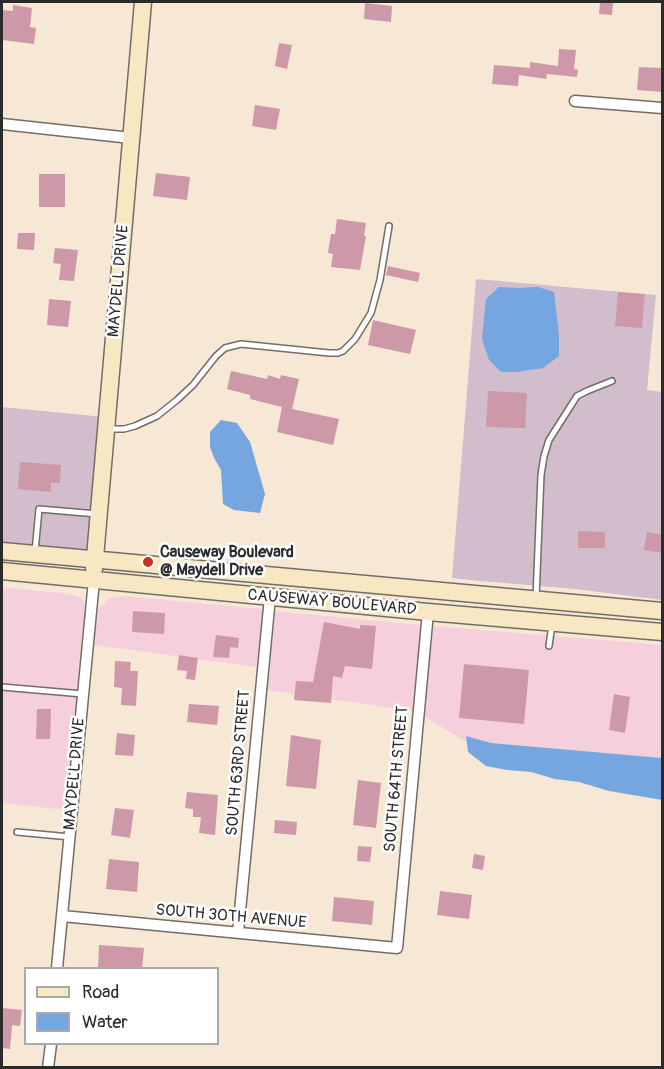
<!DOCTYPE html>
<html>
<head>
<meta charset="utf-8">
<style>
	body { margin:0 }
	#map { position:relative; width:664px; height:1069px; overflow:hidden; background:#f7e8d5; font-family:Pangolin,sans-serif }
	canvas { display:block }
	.frame { position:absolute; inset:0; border:3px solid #2b2b2b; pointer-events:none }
	.legend { position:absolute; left:24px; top:967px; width:195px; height:78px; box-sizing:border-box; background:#fff; border:2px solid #aaa; margin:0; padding:8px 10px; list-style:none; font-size:18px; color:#2b2b2b }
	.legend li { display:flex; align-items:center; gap:12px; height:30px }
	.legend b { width:30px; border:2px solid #aaa }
</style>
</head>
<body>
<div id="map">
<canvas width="664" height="1069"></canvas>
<div class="frame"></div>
<ul class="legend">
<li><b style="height:8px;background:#f8e7c3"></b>Road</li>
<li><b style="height:16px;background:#75a6e0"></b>Water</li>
</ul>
</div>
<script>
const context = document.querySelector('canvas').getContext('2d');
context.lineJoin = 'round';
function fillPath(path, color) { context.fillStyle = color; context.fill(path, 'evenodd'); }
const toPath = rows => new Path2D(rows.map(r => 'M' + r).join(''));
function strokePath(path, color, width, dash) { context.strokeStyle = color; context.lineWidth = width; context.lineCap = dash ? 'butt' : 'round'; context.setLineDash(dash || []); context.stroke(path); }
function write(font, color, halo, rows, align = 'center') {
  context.font = font + ' Pangolin,sans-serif'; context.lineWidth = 5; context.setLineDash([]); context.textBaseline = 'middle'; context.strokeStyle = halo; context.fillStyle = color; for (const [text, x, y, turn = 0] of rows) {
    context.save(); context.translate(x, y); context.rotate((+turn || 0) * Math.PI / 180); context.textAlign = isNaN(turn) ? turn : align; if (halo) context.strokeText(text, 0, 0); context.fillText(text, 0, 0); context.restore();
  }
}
fillPath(toPath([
	[2,587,68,594,81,597,85,605,66,810,2,803],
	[123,596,263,609,257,667,94,645,97,606,101,607,109,598],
	[275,611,421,625,413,711,267,690],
	[433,626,662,645,662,758,491,743,466,736,466,742,424,716]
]), '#f5cfdc');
fillPath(toPath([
	[476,279,656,295,647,390,662,392,662,600,575,589,480,581,452,578],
	[2,407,104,417,91,568,2,559]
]), '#d1bdcc');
fillPath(toPath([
	[499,287,517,288,538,287,554,292,559,336,559,356,543,368,516,372,501,372,489,360,482,339,486,299],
	[221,420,237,423,250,442,265,494,260,513,234,510,223,504,221,470,214,458,210,447,210,432],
	[466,736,491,743,662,758,662,800,609,791,579,782,555,779,531,772,507,770,486,766,468,752]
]), '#75a6e0');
fillPath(toPath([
	[600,2,613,2,612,15,599,14],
	[365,3,392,6,391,22,364,19],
	[13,5,32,8,30,27,36,28,34,44,2,40,3,10,13,11],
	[279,43,292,45,287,69,275,66],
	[559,49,576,50,574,69,578,70,577,77,547,74,546,79,519,75,518,86,492,84,494,65,530,68,530,62,558,66],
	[639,67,663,68,663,92,637,90],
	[255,105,280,109,276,130,252,126],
	[156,173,190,177,187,200,153,196],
	[39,174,65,174,65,207,39,207],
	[337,219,366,223,364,236,366,236,360,270,331,267,333,254,328,253,331,234,335,234],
	[18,233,35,233,34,250,17,249],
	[55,248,78,250,74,281,59,280,61,264,53,263],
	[388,266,420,273,418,282,386,275],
	[618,292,645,294,642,328,615,326],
	[49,299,71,301,68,327,47,325],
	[373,320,416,330,410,354,368,345],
	[231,371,267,379,268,375,280,379,281,375,299,379,292,409,339,419,333,445,277,432,282,407,250,399,250,395,227,389],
	[488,391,527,393,525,428,486,427],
	[20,462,61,465,60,483,51,483,51,492,18,489],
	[578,531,605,532,605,548,578,548],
	[647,532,663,535,663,553,644,550],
	[133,611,165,613,164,634,132,632],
	[324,622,360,629,360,625,376,626,372,669,345,666,342,678,333,676,331,703,294,700,296,681,313,682],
	[216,635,239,638,238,648,230,647,229,658,213,657],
	[179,655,198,658,195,680,186,679,187,671,177,670],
	[115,661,131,662,130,671,138,671,136,706,121,705,122,688,114,687],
	[464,664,529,670,524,724,459,718],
	[614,694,630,697,625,733,609,730],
	[189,704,219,706,217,725,187,722],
	[37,709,51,709,50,739,36,739],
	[117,733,135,735,133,756,115,755],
	[291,735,321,740,316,789,286,786],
	[358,780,381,783,376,828,353,825],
	[187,792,218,795,215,835,199,833,201,817,193,817,193,809,185,808],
	[115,808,134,810,130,838,111,835],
	[275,820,297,822,296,835,274,833],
	[358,846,372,847,370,862,357,861],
	[474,854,485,856,483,870,472,868],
	[109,859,139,862,137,892,106,889],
	[440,891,472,895,469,919,437,915],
	[334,897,374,901,372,925,332,921],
	[99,945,144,948,142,969,98,969],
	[2,1008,22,1010,20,1026,12,1025,10,1049,2,1048]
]), '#cd98a7');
const lane = toPath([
	[108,429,124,429,135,426,157,416,177,400,193,385,216,356,225,348,241,344,329,353,338,353,343,351,355,339,371,313,380,280,389,226],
	[35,552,39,509,97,514],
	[536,598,541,475,544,456,549,440,577,396,587,391,612,381],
	[549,646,552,624],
	[2,687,83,694],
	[17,832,70,837]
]);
const street = toPath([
	[575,101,662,108],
	[2,124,131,138],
	[62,916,397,948,428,612],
	[238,932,270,597],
	[57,968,94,580],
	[48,1068,51,1044]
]);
const secondary = toPath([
	[2,551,662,611],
	[94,569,143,2],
	[2,571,428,612,662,632]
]);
strokePath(lane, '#726d66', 8);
strokePath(street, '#726d66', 13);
strokePath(secondary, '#726d66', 19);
strokePath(lane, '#fff', 5);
strokePath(street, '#fff', 10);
strokePath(secondary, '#f8e7c3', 16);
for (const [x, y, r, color] of [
	[148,562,6,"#c8321e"]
]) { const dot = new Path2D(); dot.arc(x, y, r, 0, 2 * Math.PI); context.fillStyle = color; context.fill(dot); strokePath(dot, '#fff', 2); }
write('16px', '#2b2b2b', '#fff', [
	["MAYDELL DRIVE",119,281,-85],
	["CAUSEWAY BOULEVARD",332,603,5],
	["SOUTH 63RD STREET",239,763,-85],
	["MAYDELL DRIVE",75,774,-85],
	["SOUTH 64TH STREET",397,779,-85],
	["SOUTH 30TH AVENUE",231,917,5]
]);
write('bold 16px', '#2b2b2b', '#fff', [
	["Causeway Boulevard",160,553],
	["@ Maydell Drive",160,571]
], 'left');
</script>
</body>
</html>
